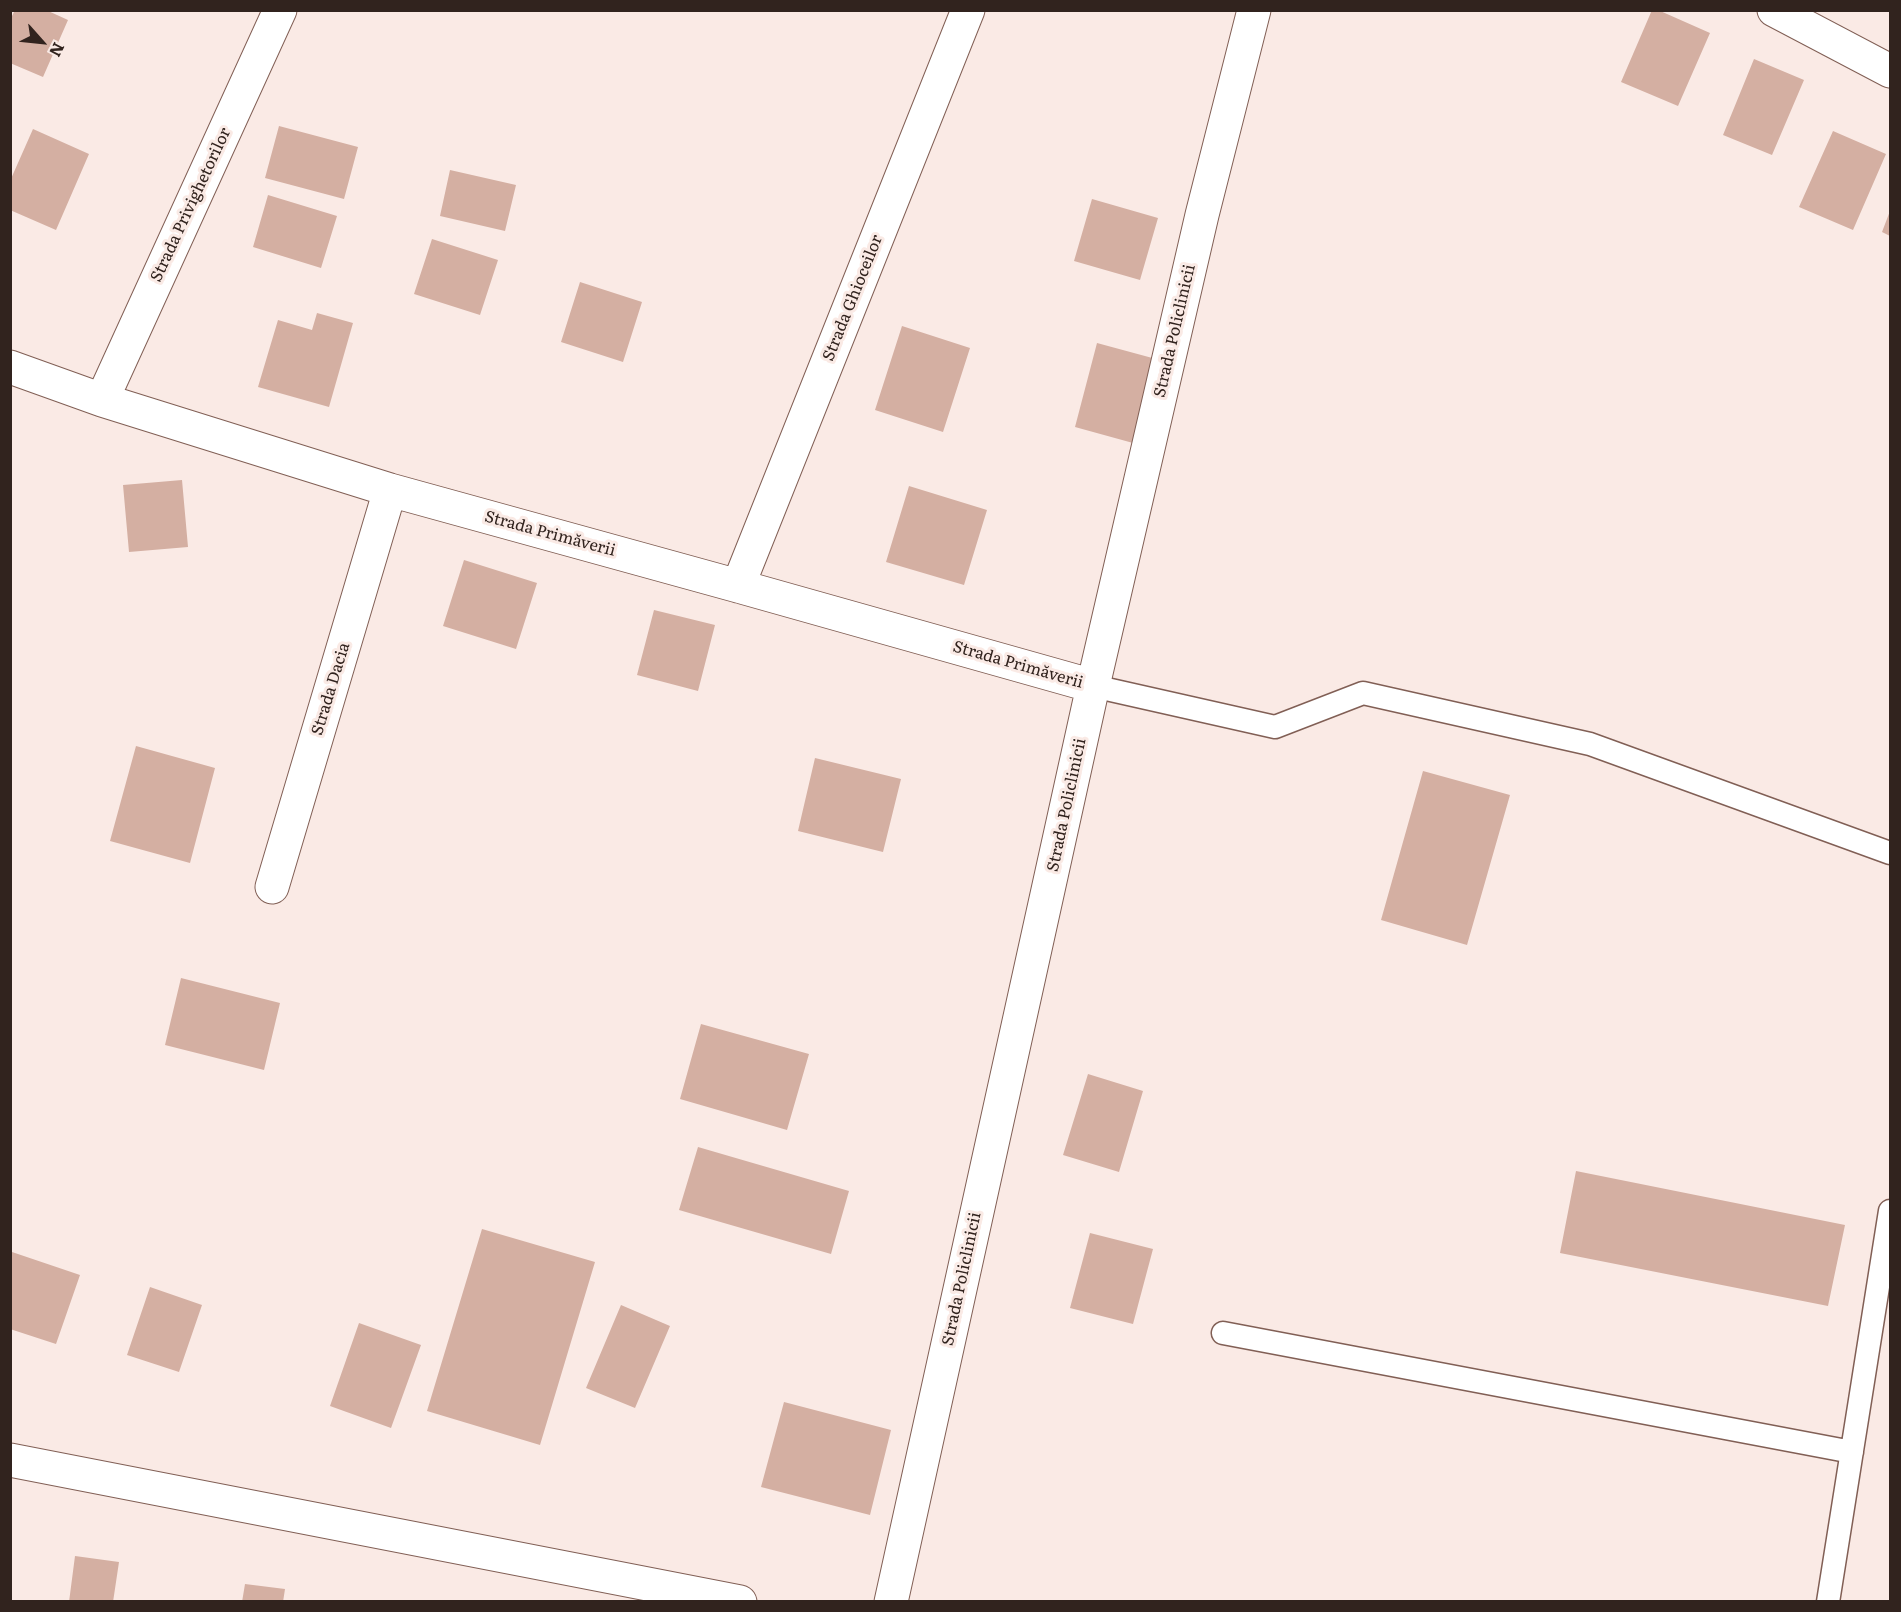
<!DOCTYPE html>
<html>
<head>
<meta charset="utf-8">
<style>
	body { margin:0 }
	#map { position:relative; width:1901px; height:1612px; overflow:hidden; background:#faeae5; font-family:Literata,serif }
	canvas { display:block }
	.frame { position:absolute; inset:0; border:12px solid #31231e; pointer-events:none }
	.north { position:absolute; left:12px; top:12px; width:60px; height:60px; -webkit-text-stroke:4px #faeae5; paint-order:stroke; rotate:117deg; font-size:16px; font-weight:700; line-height:24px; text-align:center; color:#31231e }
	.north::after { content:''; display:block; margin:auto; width:21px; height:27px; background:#31231e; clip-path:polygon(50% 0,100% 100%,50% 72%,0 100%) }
</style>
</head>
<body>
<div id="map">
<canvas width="1901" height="1612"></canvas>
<div class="frame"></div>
<div class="north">N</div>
</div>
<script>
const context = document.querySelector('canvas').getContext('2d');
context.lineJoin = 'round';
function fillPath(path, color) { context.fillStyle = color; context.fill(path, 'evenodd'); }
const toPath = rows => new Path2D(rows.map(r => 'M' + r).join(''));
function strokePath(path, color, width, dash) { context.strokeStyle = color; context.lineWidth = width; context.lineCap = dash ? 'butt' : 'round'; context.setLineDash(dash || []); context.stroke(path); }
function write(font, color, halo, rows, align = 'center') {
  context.font = font + ' Literata,serif'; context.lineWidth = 6; context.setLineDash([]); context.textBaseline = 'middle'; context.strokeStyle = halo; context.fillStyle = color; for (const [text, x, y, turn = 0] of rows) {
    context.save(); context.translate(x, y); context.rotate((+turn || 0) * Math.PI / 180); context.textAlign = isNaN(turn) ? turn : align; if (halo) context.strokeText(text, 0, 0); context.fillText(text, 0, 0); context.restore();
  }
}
fillPath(toPath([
	[15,10,46,10,68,20,43,77,10,63,10,20],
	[1652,10,1658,10,1710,33,1678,106,1621,82],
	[1754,59,1804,80,1772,155,1723,135],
	[279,126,358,147,344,199,265,178],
	[33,129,89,154,56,230,10,210,10,181],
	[1833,131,1886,154,1853,230,1799,207],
	[450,170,516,185,505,231,440,216],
	[268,195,337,216,321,268,253,247],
	[1092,199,1158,218,1140,280,1074,261],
	[1890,211,1890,236,1882,232],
	[432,239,498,260,480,315,414,294],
	[580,282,642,302,623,362,561,342],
	[317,313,353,323,329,407,258,387,278,320,312,330],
	[902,326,970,348,943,432,875,410],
	[1097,343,1156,359,1133,443,1075,427],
	[182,480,188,547,129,552,123,485],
	[909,486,987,510,964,585,886,562],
	[464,560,537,583,516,649,443,626],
	[654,610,715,625,698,691,637,675],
	[136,746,215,768,190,863,110,841],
	[815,758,901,779,883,852,798,831],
	[1423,771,1510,795,1467,945,1381,920],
	[181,978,280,1003,264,1070,165,1045],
	[701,1024,809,1054,787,1130,680,1099],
	[1088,1074,1143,1091,1119,1172,1063,1155],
	[698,1147,849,1191,831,1254,679,1210],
	[1576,1171,1845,1225,1828,1306,1560,1253],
	[482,1229,595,1262,540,1445,427,1411],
	[1090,1233,1153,1249,1133,1324,1070,1308],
	[12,1252,80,1275,56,1344,10,1329],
	[150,1287,202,1305,179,1372,127,1355],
	[621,1305,670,1326,635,1408,586,1388],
	[359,1323,421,1345,391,1428,330,1406],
	[784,1402,891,1430,870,1515,761,1487],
	[75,1556,119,1562,113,1602,69,1602],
	[245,1584,285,1589,283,1602,242,1602]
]), '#d4afa2');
const lane = toPath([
	[1093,686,1275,727,1363,693,1590,744,1890,853],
	[1223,1333,1852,1452],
	[1828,1602,1890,1211]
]);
const street = toPath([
	[1774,10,1890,71],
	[10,367,102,400,390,490,738,586,1093,686],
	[102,400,280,10],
	[738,586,968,10],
	[272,887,390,490],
	[891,1602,1093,686,1202,215,1254,10]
]);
const secondary = toPath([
	[10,1460,740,1602]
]);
strokePath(lane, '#815f55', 25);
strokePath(street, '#815f55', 35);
strokePath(secondary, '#815f55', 35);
strokePath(lane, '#fff', 22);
strokePath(street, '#fff', 33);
strokePath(secondary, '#fff', 33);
write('16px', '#31231e', '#faeae5', [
	["Strada Privighetorilor",191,205,-65],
	["Strada Ghioceilor",853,298,-68],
	["Strada Policlinicii",1175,331,-77],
	["Strada Primăverii",550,534,15],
	["Strada Primăverii",1018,665,16],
	["Strada Dacia",331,689,-73],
	["Strada Policlinicii",1067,805,-78],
	["Strada Policlinicii",962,1279,-78]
]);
</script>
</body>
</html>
